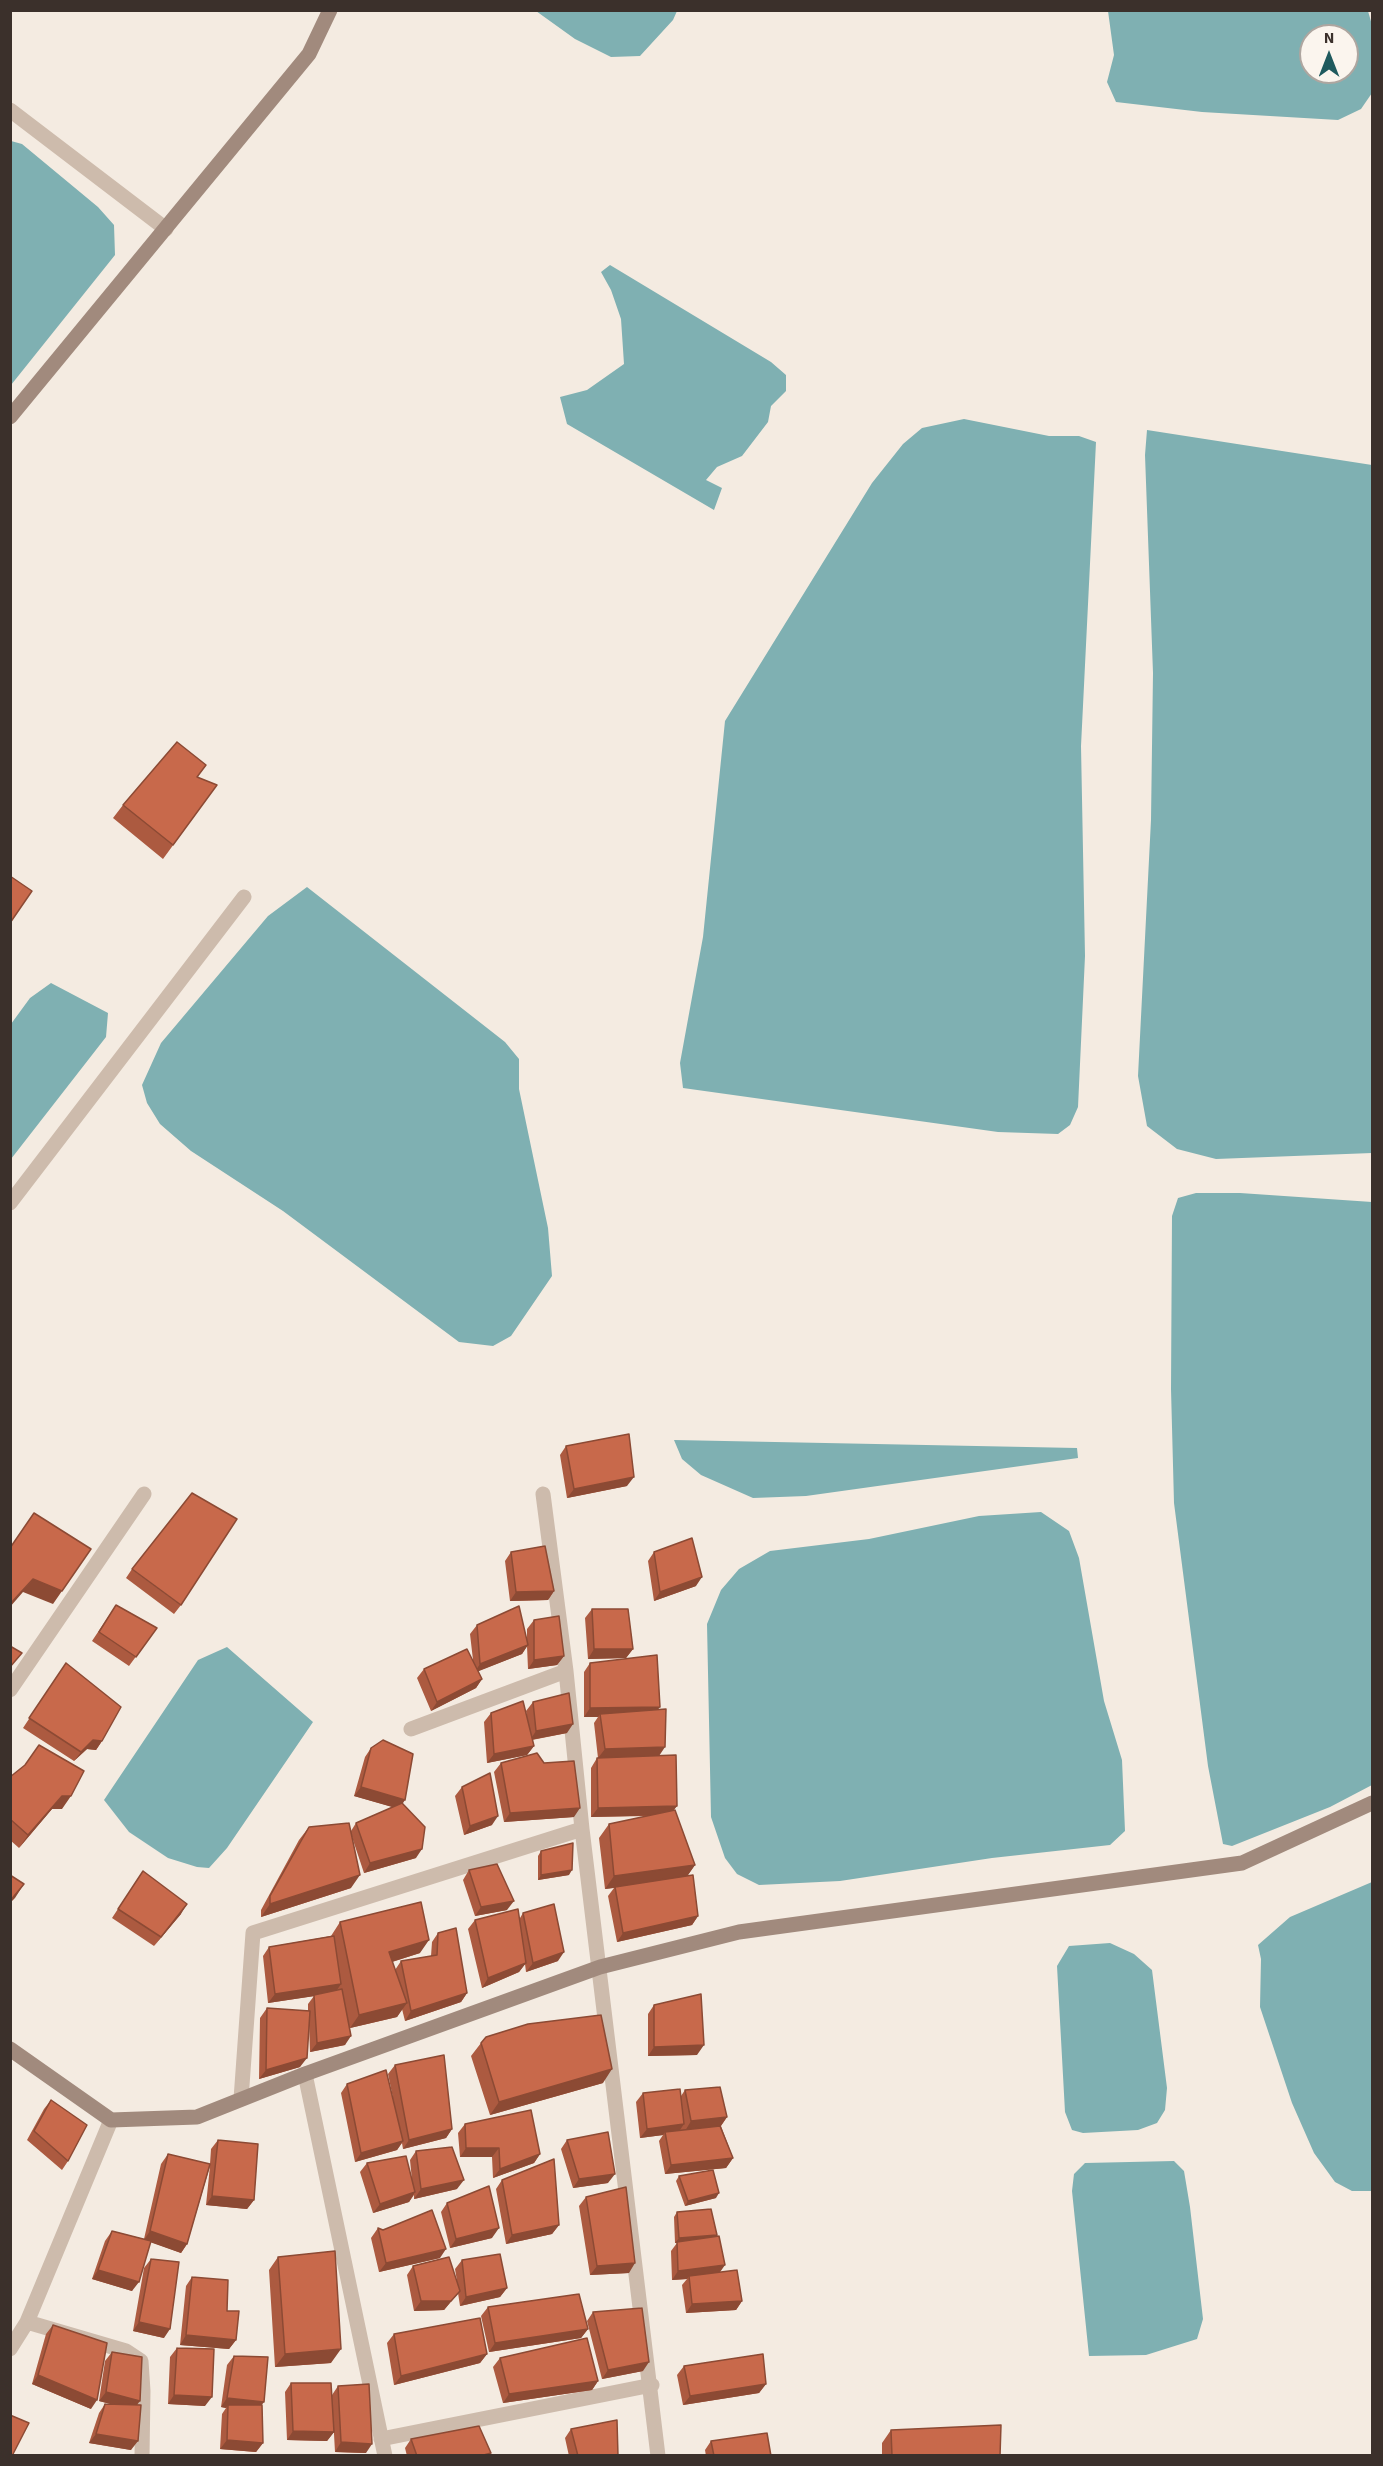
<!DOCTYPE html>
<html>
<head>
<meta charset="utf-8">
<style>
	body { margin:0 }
	#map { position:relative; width:1383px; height:2466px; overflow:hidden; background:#f4ebe1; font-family:"Source Sans 3",sans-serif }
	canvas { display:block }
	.frame { position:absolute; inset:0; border:12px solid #3b302b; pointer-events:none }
	.north { position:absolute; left:1299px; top:24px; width:60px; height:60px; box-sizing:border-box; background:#fbf5ee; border:2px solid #aea6a0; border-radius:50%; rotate:0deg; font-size:16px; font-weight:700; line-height:24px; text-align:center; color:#3b302b }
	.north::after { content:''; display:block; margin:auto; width:21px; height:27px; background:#1f5a5e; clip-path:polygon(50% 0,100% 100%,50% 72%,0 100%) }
</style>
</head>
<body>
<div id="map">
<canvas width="1383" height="2466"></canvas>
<div class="frame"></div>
<div class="north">N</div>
</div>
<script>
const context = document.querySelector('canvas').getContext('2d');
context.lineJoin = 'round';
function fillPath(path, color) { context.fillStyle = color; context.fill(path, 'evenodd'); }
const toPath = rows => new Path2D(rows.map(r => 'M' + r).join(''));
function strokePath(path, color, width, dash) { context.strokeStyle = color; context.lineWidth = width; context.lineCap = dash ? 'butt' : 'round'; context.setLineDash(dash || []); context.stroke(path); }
fillPath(toPath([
	[536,11,536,10,677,11,673,20,640,56,611,57,575,39],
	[1108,11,1368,11,1372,25,1372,93,1361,109,1338,120,1202,112,1116,102,1107,82,1114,55],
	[1311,36,1347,36,1347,72,1311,72],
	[11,141,22,144,98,207,114,225,115,255,11,385],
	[610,265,771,362,786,375,786,391,771,406,768,422,742,456,717,467,706,480,722,488,714,510,567,424,560,397,587,390,624,364,621,319,611,290,601,272],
	[964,419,1049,436,1079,436,1096,442,1081,746,1085,956,1078,1107,1070,1125,1058,1134,998,1132,683,1088,680,1063,703,937,725,721,872,483,903,444,922,428],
	[1147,430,1372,465,1372,1153,1216,1159,1177,1149,1147,1126,1138,1076,1151,820,1153,673,1145,455],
	[307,887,505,1042,519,1059,519,1089,548,1228,552,1276,511,1336,493,1346,459,1342,283,1211,191,1151,160,1124,147,1103,142,1085,161,1043,268,916],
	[51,983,108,1013,106,1037,11,1159,11,1024,30,998],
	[1196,1193,1240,1193,1372,1202,1372,1785,1330,1807,1232,1846,1223,1844,1208,1766,1174,1503,1171,1389,1172,1216,1178,1198],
	[674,1440,1077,1448,1078,1458,806,1496,753,1498,701,1475,682,1459],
	[1041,1512,1069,1531,1079,1558,1104,1701,1122,1760,1125,1831,1110,1845,992,1858,840,1881,759,1885,737,1874,725,1858,711,1817,707,1624,721,1590,739,1569,770,1551,869,1539,979,1516],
	[227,1647,313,1722,227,1848,209,1868,197,1867,168,1858,129,1832,104,1800,198,1660],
	[1372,1882,1372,2191,1352,2191,1335,2182,1314,2153,1292,2103,1260,2007,1261,1959,1258,1945,1290,1917],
	[1110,1943,1134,1954,1152,1970,1167,2088,1165,2110,1157,2123,1138,2130,1083,2133,1072,2130,1065,2112,1057,1966,1069,1946],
	[1174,2161,1184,2171,1190,2207,1203,2319,1197,2339,1146,2355,1089,2356,1072,2191,1074,2174,1085,2163]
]), '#7fb0b2');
strokePath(toPath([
	[10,110,166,229],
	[10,1203,244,897],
	[543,1494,566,1671,582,1829,658,2456],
	[10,1690,144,1494],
	[411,1729,566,1671],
	[305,2074,385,2456],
	[241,2099,253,1933,582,1829],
	[27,2322,126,2351,141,2361,143,2391,142,2456],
	[10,2349,27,2322,111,2120],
	[381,2439,652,2385]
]), '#cdbbac', 15);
strokePath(toPath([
	[10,417,309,54,330,10],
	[10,2049,111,2120,197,2117,305,2074,600,1967,739,1932,1242,1863,1372,1803]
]), '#a18a7d', 15);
fillPath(toPath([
	[206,765,197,777,217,785,163,859,113,818,123,805],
	[566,1446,627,1486,567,1498,560,1455],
	[511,1552,554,1591,548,1600,510,1601,505,1561],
	[654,1552,696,1586,654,1601,648,1561],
	[132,1569,181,1605,174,1614,126,1578],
	[116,1605,157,1628,129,1666,92,1641],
	[592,1609,633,1649,626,1658,588,1659,585,1618],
	[534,1620,564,1656,557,1665,528,1669,527,1646,522,1654,478,1671,482,1679,476,1688,431,1711,417,1678,424,1669,473,1660,470,1634,477,1625,527,1641,527,1629],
	[66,1663,102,1741,96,1750,87,1749,74,1761,23,1728],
	[590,1663,658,1709,659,1756,677,1806,673,1810,695,1865,687,1876,698,1916,692,1925,617,1942,608,1896,614,1888,605,1889,599,1838,609,1824,648,1816,591,1817,591,1768,597,1758,635,1757,598,1758,594,1723,598,1717,584,1717,584,1672],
	[533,1702,567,1733,532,1740,534,1746,527,1755,487,1763,484,1722,491,1713,527,1717,526,1711],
	[371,1748,403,1804,416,1858,364,1873,352,1837,351,1888,261,1917,261,1910,299,1840,309,1827,351,1831,356,1823,393,1807,354,1796,365,1757],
	[501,1763,574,1817,504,1822,494,1772],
	[10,1777,62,1809,52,1809,19,1848,10,1840],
	[462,1787,492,1825,464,1835,455,1796],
	[541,1851,569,1875,538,1880,538,1856],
	[469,1870,507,1910,475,1916,463,1880],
	[143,1871,181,1914,154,1946,112,1918],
	[523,1913,558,1961,526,1972,525,1964,519,1972,482,1988,468,1929,475,1920,520,1918],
	[340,1922,420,1953,392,1962,395,1970,401,1961,431,1956,432,1942,438,1933,467,1993,461,2002,405,2021,402,2009,397,2017,350,2028,345,2045,310,2052,309,2025,300,2067,259,2079,260,2018,267,2008,308,2011,308,2004,314,1996,268,2003,263,1956,269,1947,331,1936],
	[654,2005,697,2055,648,2056,648,2014],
	[481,2043,603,2083,490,2115,471,2056],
	[395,2065,452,2129,446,2138,403,2149,402,2143,397,2150,355,2162,341,2093,347,2084,393,2098,388,2074],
	[685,2090,727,2117,721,2126,733,2158,726,2168,665,2174,659,2141,663,2135,640,2138,636,2102,643,2093,681,2096],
	[51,2100,68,2161,62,2170,27,2140,44,2109],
	[465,2124,540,2154,534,2163,493,2178,492,2157,460,2157,458,2133],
	[218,2140,254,2200,247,2209,206,2205,210,2166,187,2244,181,2253,151,2242,132,2291,92,2279,105,2241,112,2231,144,2239,161,2164,168,2154,210,2164,211,2149],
	[567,2140,608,2183,573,2188,561,2149],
	[416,2151,457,2189,414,2199,414,2195,409,2202,373,2213,360,2172,367,2163,412,2180,410,2160],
	[679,2176,716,2198,685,2206,676,2181],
	[502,2180,559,2225,552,2234,506,2244,496,2189],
	[586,2197,629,2273,590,2275,579,2206],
	[447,2203,492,2238,450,2248,441,2212],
	[677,2212,717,2235,716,2236,720,2272,742,2301,736,2310,686,2313,682,2285,687,2279,672,2280,671,2251,677,2243,675,2243,674,2217],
	[378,2228,440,2258,379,2272,371,2238],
	[278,2257,331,2363,275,2367,269,2270],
	[151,2259,164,2338,133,2331,144,2268],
	[462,2260,507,2288,500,2297,460,2306,458,2293,444,2310,414,2311,407,2275,413,2266,457,2281,455,2269],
	[192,2277,227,2311,236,2340,229,2349,180,2345,186,2286],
	[488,2307,588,2329,581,2338,489,2352,481,2316],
	[593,2312,643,2371,602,2379,587,2321],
	[53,2325,91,2409,32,2384,46,2334],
	[394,2334,487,2354,480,2363,394,2385,387,2343],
	[177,2348,205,2406,168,2404,170,2357],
	[112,2352,136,2405,131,2450,89,2443,99,2413,105,2404,111,2404,99,2401,105,2361],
	[234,2356,262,2405,263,2443,256,2452,220,2449,222,2414,226,2408,221,2407,227,2365],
	[500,2358,598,2381,592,2390,503,2403,493,2367],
	[684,2366,766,2384,759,2393,683,2405,677,2375],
	[291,2383,332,2395,338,2386,366,2453,335,2452,333,2416,334,2432,327,2441,287,2440,285,2392],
	[571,2429,618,2456,569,2456,565,2438],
	[891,2430,1000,2456,882,2456,882,2443],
	[411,2439,490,2456,407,2456,405,2448],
	[711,2441,771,2456,706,2456,705,2450]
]), '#ac5a40');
fillPath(toPath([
	[634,1477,627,1486,567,1498,574,1489],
	[702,1577,696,1586,654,1601,660,1592],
	[33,1579,62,1591,53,1604,23,1592,10,1607,10,1604],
	[554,1591,548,1600,510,1601,516,1592],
	[528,1645,522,1654,474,1673,480,1664],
	[594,1649,633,1649,626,1658,588,1659],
	[564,1656,557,1665,528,1669,534,1660],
	[482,1679,476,1688,431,1711,437,1702],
	[660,1707,653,1716,600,1714,598,1717,584,1717,590,1708],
	[573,1724,567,1733,530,1740,536,1731],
	[93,1740,102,1741,96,1750,87,1749,74,1761,81,1752],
	[534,1746,527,1755,487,1763,494,1754],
	[665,1747,659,1756,598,1758,605,1749],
	[361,1787,405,1800,399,1809,354,1796],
	[62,1796,71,1796,62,1809,52,1809,19,1848,28,1835],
	[677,1806,670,1815,591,1817,598,1808],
	[580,1808,574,1817,504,1822,510,1813],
	[498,1816,492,1825,464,1835,470,1826],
	[422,1849,416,1858,364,1873,370,1863],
	[695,1865,686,1878,605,1889,614,1876],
	[572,1870,569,1875,538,1880,541,1875],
	[360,1875,351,1888,261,1917,270,1904],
	[24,1884,15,1898,10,1903,10,1901],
	[514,1901,507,1910,475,1916,481,1907],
	[187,1904,181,1914,154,1946,161,1937],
	[698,1916,692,1925,617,1942,623,1933],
	[429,1940,420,1953,379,1966,389,1952],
	[564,1952,558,1961,526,1972,533,1963],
	[526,1963,519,1972,482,1988,488,1978],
	[341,1984,335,1993,268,2003,275,1994],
	[467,1993,461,2002,405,2021,411,2011],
	[407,2003,397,2017,350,2028,359,2015],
	[351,2036,345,2045,310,2052,317,2043],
	[704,2045,697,2055,648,2056,654,2047],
	[307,2058,300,2067,259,2079,266,2070],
	[612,2069,603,2083,490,2115,499,2102],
	[727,2117,720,2127,685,2131,691,2121],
	[684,2124,678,2133,665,2132,663,2135,640,2138,647,2129],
	[452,2129,446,2138,403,2149,409,2140],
	[403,2141,397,2150,355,2162,361,2153],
	[466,2148,499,2148,492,2157,460,2157],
	[540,2154,534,2163,493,2178,500,2169],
	[733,2158,726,2168,665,2174,671,2165],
	[615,2174,608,2183,573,2188,579,2179],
	[464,2180,457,2189,414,2199,421,2189],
	[415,2192,409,2202,373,2213,380,2204],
	[719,2193,716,2198,685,2206,688,2201],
	[212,2196,254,2200,247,2209,206,2205],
	[559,2225,552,2234,506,2244,512,2235],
	[499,2228,492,2238,450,2248,456,2239],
	[150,2231,187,2244,181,2253,144,2240],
	[717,2235,714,2240,675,2243,679,2238],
	[446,2249,440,2258,379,2272,386,2263],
	[635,2263,629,2273,590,2275,597,2266],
	[725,2265,718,2275,689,2276,687,2279,672,2280,678,2271],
	[98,2270,139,2282,132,2291,92,2279],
	[507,2288,500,2297,460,2306,466,2297],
	[460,2291,444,2310,414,2311,421,2301],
	[742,2301,736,2310,686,2313,692,2304],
	[139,2322,170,2329,164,2338,133,2331],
	[588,2329,581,2338,489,2352,495,2343],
	[186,2335,236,2340,229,2349,180,2345],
	[341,2349,331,2363,275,2367,285,2354],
	[487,2354,480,2363,394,2385,401,2376],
	[649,2362,643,2371,602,2379,608,2370],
	[38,2375,97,2400,91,2409,32,2384],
	[598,2381,592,2390,503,2403,509,2394],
	[766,2384,759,2393,683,2405,690,2396],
	[106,2392,140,2401,133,2410,99,2401],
	[174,2395,212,2397,205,2406,168,2404],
	[227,2398,264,2402,257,2411,228,2405,226,2408,221,2407],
	[293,2431,334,2432,327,2441,287,2440],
	[96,2434,138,2441,131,2450,89,2443],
	[227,2440,263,2443,256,2452,220,2449],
	[341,2442,372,2444,366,2453,335,2452]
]), '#8c4a34');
const building = toPath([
	[177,742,206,765,197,777,217,785,173,845,123,805,177,742],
	[10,876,32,891,10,923,10,876],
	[629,1434,634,1477,574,1489,566,1446,629,1434],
	[192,1493,237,1519,181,1605,132,1569,192,1493],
	[34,1513,91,1549,62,1591,33,1579,10,1604,10,1548,34,1513],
	[692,1538,702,1577,660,1592,654,1552,692,1538],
	[545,1546,554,1591,516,1592,511,1552,545,1546],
	[116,1605,157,1628,136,1657,99,1632,116,1605],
	[519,1606,528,1645,480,1664,477,1625,519,1606],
	[592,1609,628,1609,633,1649,594,1649,592,1609],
	[559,1616,564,1656,534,1660,534,1620,559,1616],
	[10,1646,22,1653,10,1667,10,1646],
	[467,1649,482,1679,437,1702,424,1669,467,1649],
	[657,1655,660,1707,590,1708,590,1663,657,1655],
	[66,1663,121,1707,102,1741,93,1740,81,1752,29,1718,66,1663],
	[569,1693,573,1724,536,1731,533,1702,569,1693],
	[523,1701,534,1746,494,1754,491,1713,523,1701],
	[666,1709,665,1747,605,1749,600,1714,666,1709],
	[383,1740,413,1754,405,1800,361,1787,371,1748,383,1740],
	[39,1745,84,1771,71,1796,62,1796,28,1835,10,1819,10,1777,25,1765,39,1745],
	[537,1753,544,1763,574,1761,580,1808,510,1813,501,1763,537,1753],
	[676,1755,677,1806,598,1808,597,1758,676,1755],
	[490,1773,498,1816,470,1826,462,1787,490,1773],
	[402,1803,425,1827,422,1849,370,1863,356,1823,402,1803],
	[675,1810,695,1865,614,1876,609,1824,675,1810],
	[349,1823,360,1875,270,1904,270,1896,309,1827,349,1823],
	[573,1843,572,1870,541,1875,541,1851,573,1843],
	[497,1864,514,1901,481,1907,469,1870,497,1864],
	[143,1871,187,1904,161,1937,118,1909,143,1871],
	[10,1875,24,1884,10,1901,10,1875],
	[693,1875,698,1916,623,1933,615,1887,693,1875],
	[421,1902,429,1940,389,1952,407,2003,359,2015,340,1922,421,1902],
	[554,1904,564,1952,533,1963,523,1913,554,1904],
	[518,1909,526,1963,488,1978,475,1920,518,1909],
	[456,1928,467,1993,411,2011,401,1961,437,1955,438,1933,456,1928],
	[334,1936,341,1984,275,1994,269,1947,334,1936],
	[342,1989,351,2036,317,2043,314,1995,342,1989],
	[701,1994,704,2045,654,2047,654,2005,701,1994],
	[267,2008,310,2011,307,2058,266,2070,267,2008],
	[601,2015,612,2069,499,2102,481,2043,486,2037,528,2024,601,2015],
	[444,2055,452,2129,409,2140,395,2065,444,2055],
	[386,2070,403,2141,361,2153,347,2084,386,2070],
	[720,2087,727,2117,691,2121,685,2090,720,2087],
	[680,2089,684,2124,647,2129,643,2093,680,2089],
	[51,2100,87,2125,68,2161,34,2131,51,2100],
	[531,2110,540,2154,500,2169,499,2148,466,2148,465,2124,531,2110],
	[720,2126,733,2158,671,2165,665,2132,720,2126],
	[608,2132,615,2174,579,2179,567,2140,608,2132],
	[218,2140,258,2144,254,2200,212,2196,218,2140],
	[452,2147,464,2180,421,2189,416,2151,452,2147],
	[168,2154,210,2164,187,2244,150,2231,168,2154],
	[406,2156,415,2192,380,2204,367,2163,406,2156],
	[554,2159,559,2225,512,2235,502,2180,554,2159],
	[713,2170,719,2193,688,2201,679,2176,713,2170],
	[489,2186,499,2228,456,2239,447,2203,489,2186],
	[626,2187,635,2263,597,2266,586,2197,626,2187],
	[711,2209,717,2235,679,2238,677,2212,711,2209],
	[432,2210,446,2249,386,2263,378,2228,383,2230,432,2210],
	[112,2231,151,2241,139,2282,98,2270,112,2231],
	[719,2236,725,2265,678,2271,677,2242,719,2236],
	[335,2251,341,2349,285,2354,278,2257,335,2251],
	[500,2254,507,2288,466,2297,462,2260,500,2254],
	[449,2257,460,2291,451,2301,421,2301,413,2266,449,2257],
	[151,2259,179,2262,170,2329,139,2322,151,2259],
	[737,2270,742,2301,692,2304,689,2276,737,2270],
	[192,2277,228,2280,227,2311,239,2311,236,2340,186,2335,192,2277],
	[579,2294,588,2329,495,2343,488,2307,579,2294],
	[642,2308,649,2362,608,2370,593,2312,642,2308],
	[480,2318,487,2354,401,2376,394,2334,480,2318],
	[53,2325,107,2343,97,2400,38,2375,53,2325],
	[587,2338,598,2381,509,2394,500,2358,587,2338],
	[177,2348,214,2349,212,2397,174,2395,177,2348],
	[112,2352,142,2357,140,2401,106,2392,112,2352],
	[763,2354,766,2384,690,2396,684,2366,763,2354],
	[234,2356,268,2357,264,2402,227,2398,234,2356],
	[291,2383,331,2383,334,2432,293,2431,291,2383],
	[369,2384,372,2444,341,2442,338,2386,369,2384],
	[105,2404,141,2405,138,2441,96,2434,105,2404],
	[228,2405,262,2405,263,2443,227,2440,228,2405],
	[10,2415,29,2423,12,2456,10,2456,10,2415],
	[617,2420,618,2456,578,2456,571,2429,617,2420],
	[1001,2425,1000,2456,892,2456,891,2430,1001,2425],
	[479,2426,491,2453,480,2456,417,2456,411,2439,479,2426],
	[767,2433,771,2456,714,2456,711,2441,767,2433]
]);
fillPath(building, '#c8694b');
strokePath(building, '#8c4a34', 1.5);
</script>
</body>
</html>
